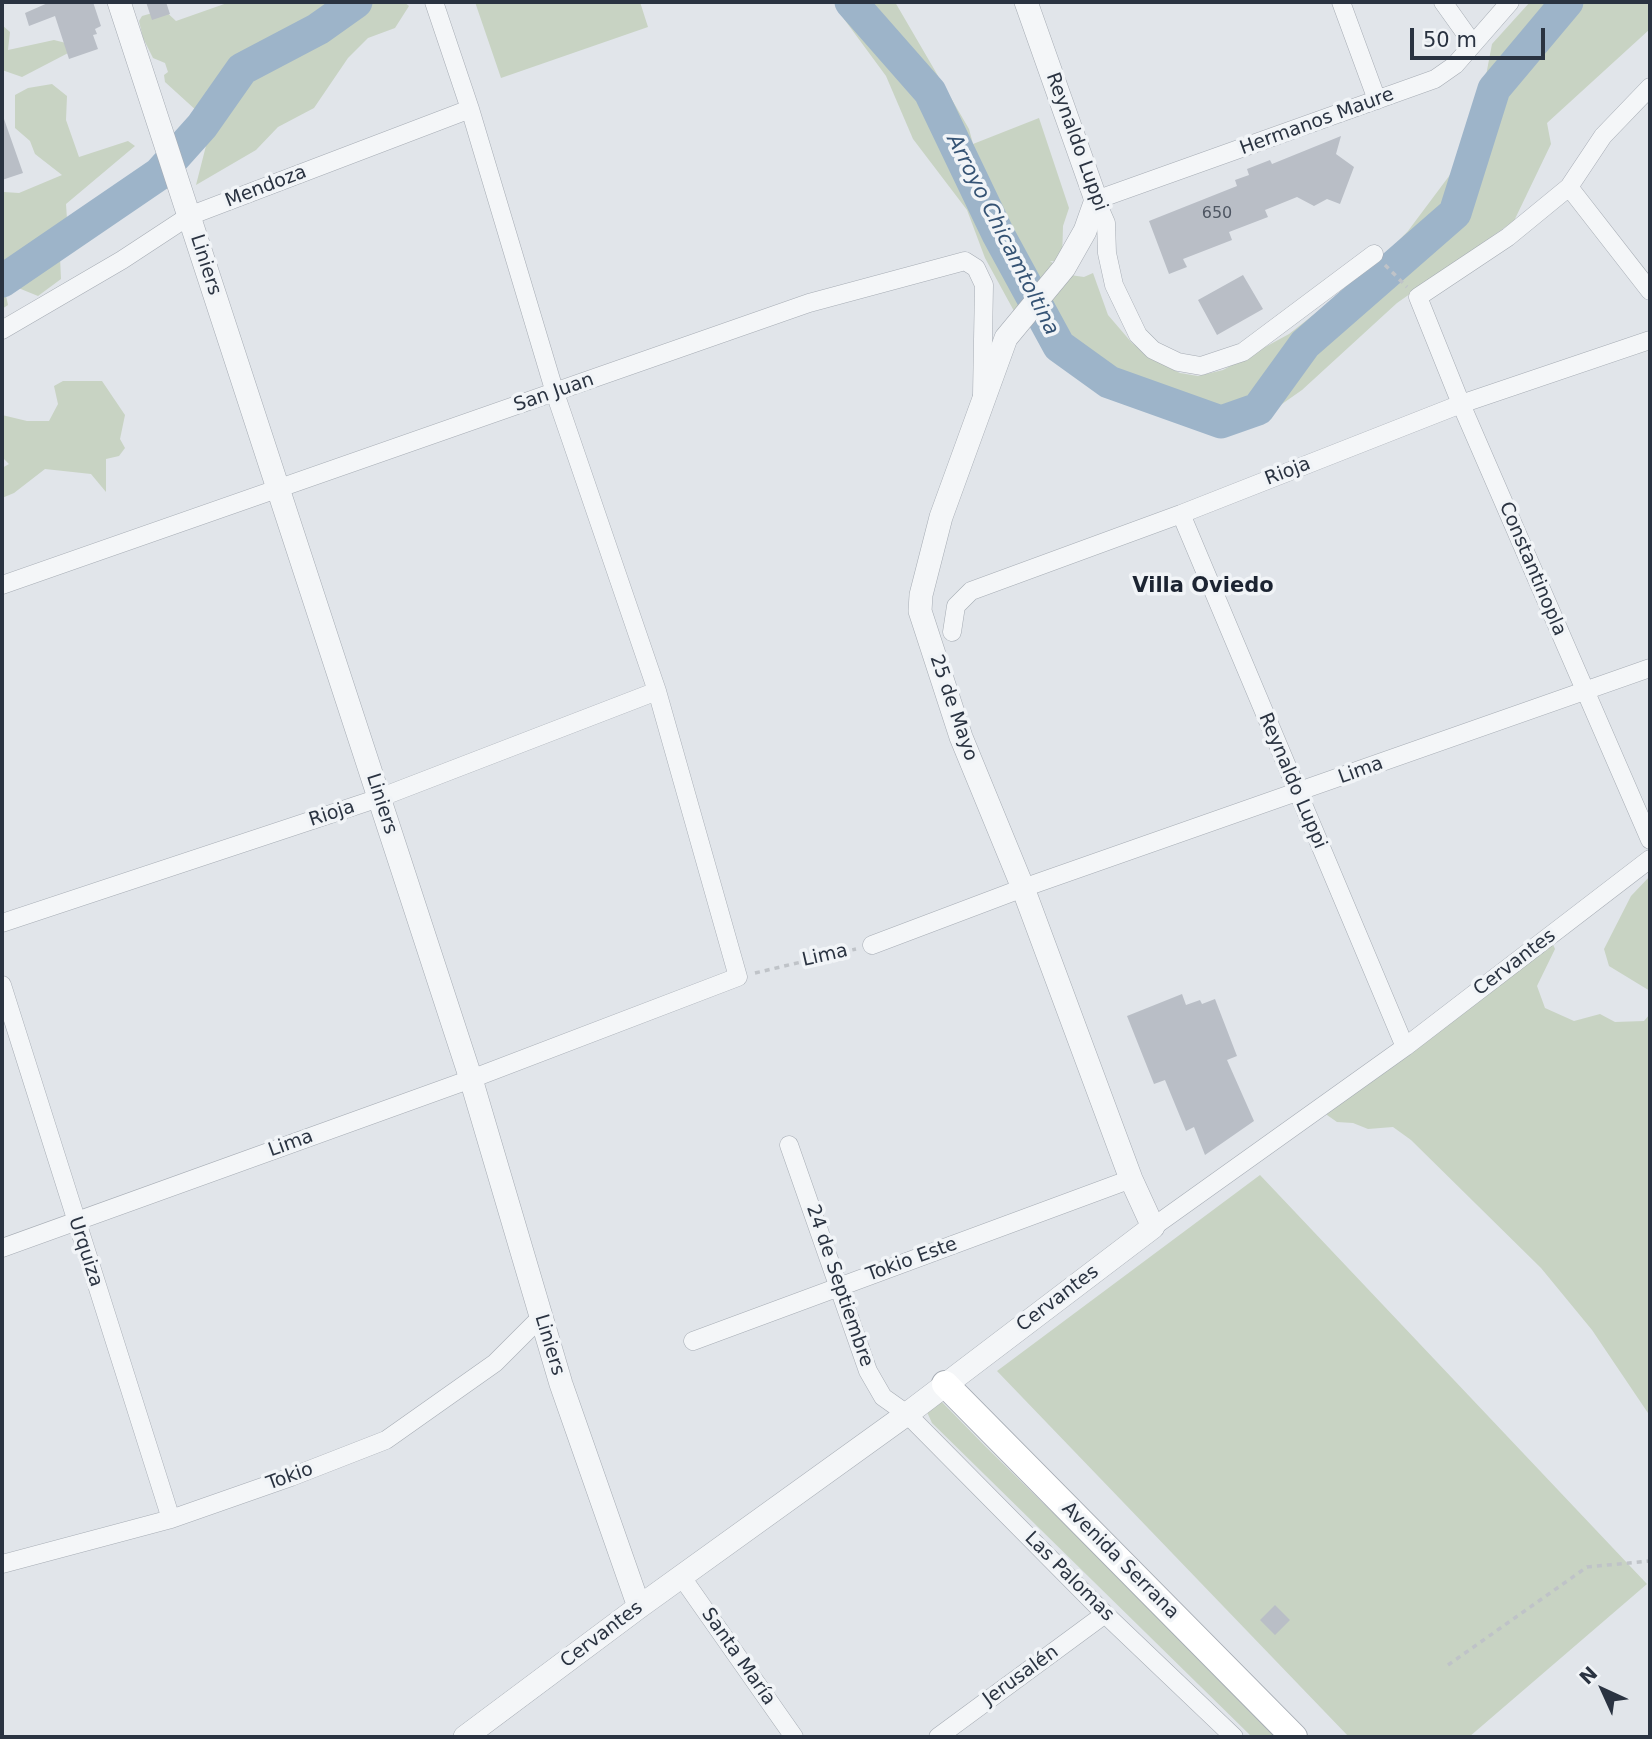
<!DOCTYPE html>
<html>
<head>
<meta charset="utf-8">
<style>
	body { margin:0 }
	#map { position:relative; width:1652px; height:1739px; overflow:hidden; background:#e1e5ea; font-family:"DejaVu Sans",sans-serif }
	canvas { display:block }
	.frame { position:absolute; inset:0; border:4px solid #2a3341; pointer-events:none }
	.north { position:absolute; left:1568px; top:1655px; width:70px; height:70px; -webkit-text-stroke:5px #f1f4f7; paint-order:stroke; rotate:315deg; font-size:19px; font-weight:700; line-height:28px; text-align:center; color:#2a3341 }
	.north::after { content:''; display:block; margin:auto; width:24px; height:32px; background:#2a3341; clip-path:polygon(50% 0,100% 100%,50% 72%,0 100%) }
	.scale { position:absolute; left:1410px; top:28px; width:135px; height:32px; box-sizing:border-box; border:4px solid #2a3341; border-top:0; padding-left:9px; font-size:21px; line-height:24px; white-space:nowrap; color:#2a3341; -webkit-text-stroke:5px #f1f4f7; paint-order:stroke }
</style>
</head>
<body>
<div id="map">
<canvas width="1652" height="1739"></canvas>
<div class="frame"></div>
<div class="north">N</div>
<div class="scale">50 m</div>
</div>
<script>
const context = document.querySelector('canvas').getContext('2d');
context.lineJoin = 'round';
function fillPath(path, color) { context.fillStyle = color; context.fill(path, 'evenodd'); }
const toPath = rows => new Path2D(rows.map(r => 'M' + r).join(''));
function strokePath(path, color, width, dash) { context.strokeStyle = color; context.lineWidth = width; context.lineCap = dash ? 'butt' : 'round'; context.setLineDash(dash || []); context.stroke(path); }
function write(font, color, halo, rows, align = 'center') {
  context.font = font + ' "DejaVu Sans",sans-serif'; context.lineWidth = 7; context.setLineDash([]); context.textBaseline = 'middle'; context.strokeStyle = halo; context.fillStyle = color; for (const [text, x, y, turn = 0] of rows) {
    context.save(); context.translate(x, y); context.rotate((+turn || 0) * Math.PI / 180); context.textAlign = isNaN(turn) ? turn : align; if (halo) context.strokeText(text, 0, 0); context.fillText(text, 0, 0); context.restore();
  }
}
fillPath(toPath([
	[137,2,164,2,160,6,176,21,230,2,404,2,409,6,395,28,368,38,348,58,314,108,278,127,256,150,196,185,209,134,198,112,165,82,164,75,168,72,165,63,153,58,143,38,139,21,142,16,156,12,151,4],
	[475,2,640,2,648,27,501,78],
	[840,2,895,2,969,129,973,144,1039,118,1069,208,1063,226,1062,262,1050,261,1070,275,1084,277,1093,273,1108,315,1132,343,1158,362,1180,373,1198,376,1223,370,1289,334,1367,273,1408,231,1473,144,1492,44,1530,2,1650,2,1650,29,1547,123,1551,144,1514,221,1397,303,1302,390,1252,425,1207,430,1169,419,1098,387,1014,311,985,258,967,210,913,139,886,76,844,19],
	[2,25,10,32,8,50,54,40,70,44,72,51,22,77,2,70],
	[52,84,67,96,66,120,79,157,128,141,135,146,66,204,67,219,59,235,61,279,38,296,11,285,4,287,8,305,2,309,2,187,4,192,19,193,62,175,35,154,30,141,15,128,15,95,28,88],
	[63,381,102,381,125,415,120,439,125,448,119,456,106,459,106,492,91,474,45,469,14,493,2,498,2,468,9,464,2,457,2,415,27,421,49,421,58,404,54,386],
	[1650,876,1650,991,1609,966,1604,949,1631,896],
	[1552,942,1555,949,1537,986,1545,1008,1574,1021,1600,1014,1615,1022,1644,1021,1650,1014,1650,1416,1592,1330,1541,1268,1411,1140,1393,1127,1368,1129,1353,1123,1337,1122,1327,1115,1327,1108],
	[1260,1175,1647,1584,1469,1737,1349,1737,997,1371],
	[940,1400,985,1446,1281,1737,1252,1737,932,1423,927,1412]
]), '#c8d3c3');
strokePath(toPath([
	[860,2,861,10]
]), '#9db4c9', 5);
strokePath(toPath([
	[851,2,930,92,998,234,1059,346,1109,382,1221,422,1258,409,1305,344,1455,213,1494,89,1567,2],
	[2,281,159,174,202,126,242,69,318,29,356,2]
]), '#9db4c9', 33);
fillPath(toPath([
	[50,2,93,2,101,26,95,29,97,34,93,35,98,49,69,59,55,16,29,26,25,13],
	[146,2,166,2,170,14,152,20],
	[2,119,4,119,23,173,2,180],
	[1341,136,1336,154,1354,167,1340,204,1327,199,1314,206,1297,197,1265,210,1268,217,1229,232,1232,240,1183,259,1187,267,1169,274,1149,221,1237,186,1235,180,1249,175,1247,169,1270,160,1272,164],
	[1243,275,1263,309,1217,335,1198,300],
	[1182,994,1186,1005,1200,1000,1202,1004,1215,999,1237,1056,1227,1060,1254,1121,1205,1155,1194,1127,1186,1131,1165,1080,1154,1084,1127,1016],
	[1275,1605,1290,1620,1275,1635,1260,1620]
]), '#b9bec6');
const minor = toPath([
	[1341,2,1377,100],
	[1443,2,1473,44],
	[1650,87,1603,136,1569,187,1508,237,1418,297,1461,404,1650,840],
	[1569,187,1650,291],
	[1374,254,1243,352,1201,366,1178,362,1153,350,1138,335,1114,285,1107,253,1106,223,1096,200,1435,79,1455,65,1510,2],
	[2,330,122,260,189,216,470,109],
	[1181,514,1405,1047],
	[2,585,809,303,965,261,976,268,984,285,982,395],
	[952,632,956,606,971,591,1181,514,1461,404,1650,340],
	[2,923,379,798,657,691],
	[872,945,1023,888,1650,668],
	[2,985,171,1519],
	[789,1145,868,1371,883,1397,907,1414,1105,1614,1234,1737],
	[1153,1227,1405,1047,1650,859],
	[2,1248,471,1079,738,977,657,691,555,393,470,109,434,2],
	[693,1341,1131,1179],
	[2,1564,171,1519,291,1477,386,1440,495,1363,541,1317],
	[681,1576,794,1737],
	[938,1737,1105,1614]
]);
const tertiary = toPath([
	[119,2,471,1079,561,1384,639,1607],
	[465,1737,639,1607,907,1414,1153,1227,1131,1179,1023,888,961,737,920,611,921,595,941,517,1006,338,1064,268,1085,231,1096,200,1026,2]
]);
const secondary = toPath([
	[945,1384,1294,1737]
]);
strokePath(minor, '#a6acb4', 19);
strokePath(tertiary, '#a6acb4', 24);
strokePath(secondary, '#a6acb4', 28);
strokePath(toPath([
	[1385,265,1407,287],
	[755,973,856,949],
	[1448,1665,1587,1567,1650,1561]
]), '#bfc3c8', 3.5, [5, 5]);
strokePath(minor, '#f4f6f8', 18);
strokePath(tertiary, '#f4f6f8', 23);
strokePath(secondary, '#fff', 26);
write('16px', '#4e5662', null, [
	["650",1217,214]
]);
write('19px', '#2a3341', '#f1f4f7', [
	["Hermanos Maure",1317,122,-20],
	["Reynaldo Luppi",1076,142,70],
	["Mendoza",266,187,-21],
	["Liniers",205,265,72],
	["San Juan",554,393,-19],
	["Rioja",1288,472,-21],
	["Constantinopla",1532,569,67],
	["25 de Mayo",953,708,71],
	["Lima",1361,771,-20],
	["Reynaldo Luppi",1292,781,67],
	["Liniers",381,804,72],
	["Rioja",332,814,-18],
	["Lima",825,956,-13],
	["Cervantes",1515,963,-37],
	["Lima",291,1144,-20],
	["Urquiza",85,1252,72],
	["Tokio Este",912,1260,-20],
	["24 de Septiembre",839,1286,71],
	["Cervantes",1058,1299,-37],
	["Liniers",549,1345,73],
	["Tokio",290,1477,-20],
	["Avenida Serrana",1120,1561,45],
	["Las Palomas",1069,1577,45],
	["Cervantes",602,1635,-37],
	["Santa María",738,1657,55],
	["Jerusalén",1021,1676,-36]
]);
write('italic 21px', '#355374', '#f1f4f7', [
	["Arroyo Chicamtoltina",1002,235,63]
]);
write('bold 21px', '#1c2432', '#f1f4f7', [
	["Villa Oviedo",1203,587]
]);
</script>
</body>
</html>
